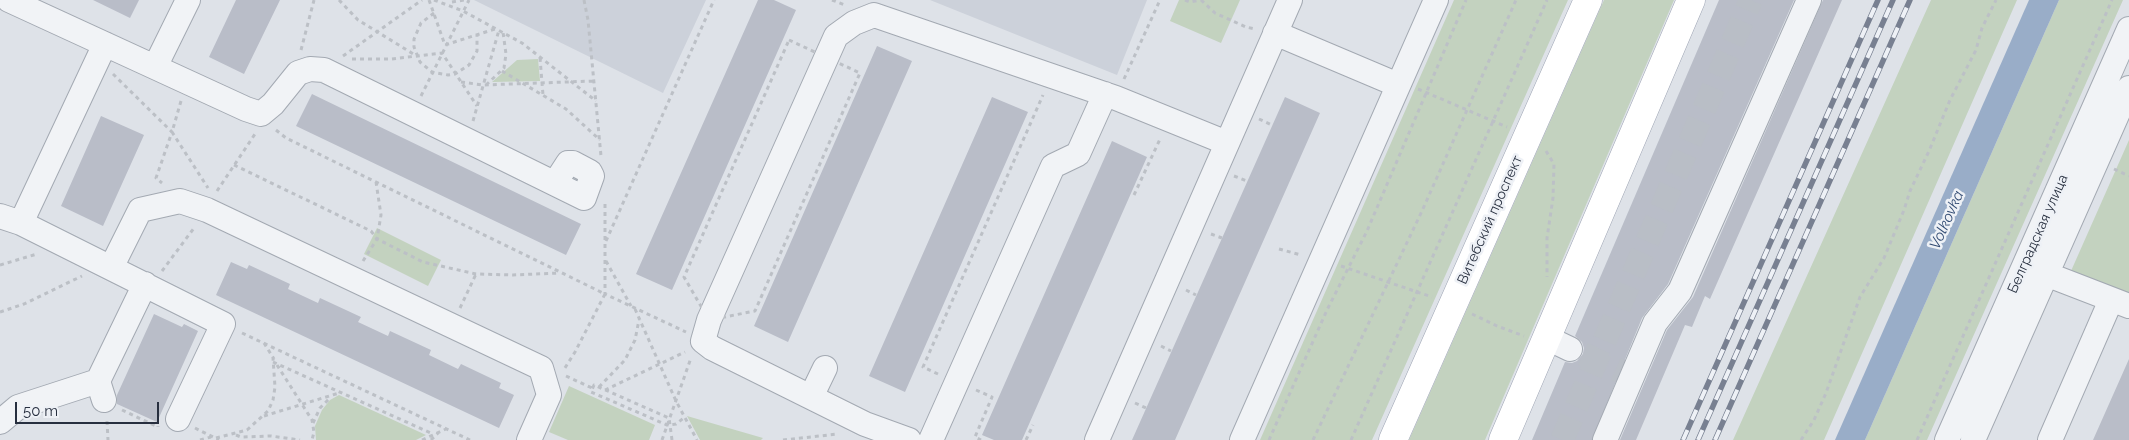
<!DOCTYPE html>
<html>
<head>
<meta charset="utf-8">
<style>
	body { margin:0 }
	#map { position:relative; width:2129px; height:440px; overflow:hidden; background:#dee2e8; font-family:Raleway,sans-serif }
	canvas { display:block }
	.scale { position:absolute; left:15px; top:402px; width:144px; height:22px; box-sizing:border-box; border:2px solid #272f3f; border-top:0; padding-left:6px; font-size:15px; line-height:18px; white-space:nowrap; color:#272f3f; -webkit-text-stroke:4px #eef1f6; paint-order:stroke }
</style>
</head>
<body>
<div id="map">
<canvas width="2129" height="440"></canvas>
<div class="scale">50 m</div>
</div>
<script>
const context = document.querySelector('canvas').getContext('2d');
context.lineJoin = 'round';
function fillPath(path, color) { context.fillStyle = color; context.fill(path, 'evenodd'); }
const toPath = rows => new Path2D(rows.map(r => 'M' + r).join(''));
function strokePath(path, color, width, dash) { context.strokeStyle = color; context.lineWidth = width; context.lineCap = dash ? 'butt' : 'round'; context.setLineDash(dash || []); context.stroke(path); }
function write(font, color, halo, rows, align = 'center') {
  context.font = font + ' Raleway,sans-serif'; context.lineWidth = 5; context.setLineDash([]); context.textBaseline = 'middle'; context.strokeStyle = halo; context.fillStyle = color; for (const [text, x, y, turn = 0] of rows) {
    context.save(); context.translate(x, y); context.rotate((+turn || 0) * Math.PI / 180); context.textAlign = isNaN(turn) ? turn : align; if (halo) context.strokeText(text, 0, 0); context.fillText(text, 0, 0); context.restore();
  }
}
fillPath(toPath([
	[474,0,706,0,663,93],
	[930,0,1147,0,1117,75]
]), '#ccd1da');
fillPath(toPath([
	[1179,0,1240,0,1221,43,1170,21],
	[1454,0,1568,0,1372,440,1260,440],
	[1604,0,1674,0,1485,440,1409,440],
	[1931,0,2017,0,1824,440,1733,440],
	[2059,0,2123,0,1927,440,1865,440],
	[538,59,540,81,492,82,517,60],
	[2129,140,2129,298,2084,281,2071,271],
	[377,228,441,260,428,286,364,254],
	[569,386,655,425,649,440,568,440,549,432],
	[339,395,426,435,416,440,316,440,315,426,322,410,330,400],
	[687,416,763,438,761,440,700,440]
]), '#c3d2bf');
fillPath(toPath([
	[2029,0,2059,0,1865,440,1835,440]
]), '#99adc8');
fillPath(toPath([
	[93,0,139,0,130,18],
	[236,0,280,0,244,74,209,57],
	[758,0,774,0,796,10,672,290,636,274],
	[1719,0,1794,0,1668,284,1642,318,1592,440,1532,440,1565,362,1572,363,1577,361,1583,354,1584,348,1582,342,1575,336],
	[1823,0,1842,0,1710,299,1705,296,1692,327,1685,325,1636,440,1620,440,1667,330,1693,297],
	[877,46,912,61,788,342,754,326],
	[312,94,581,224,566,255,296,126],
	[992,97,1028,112,905,392,869,376],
	[1285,97,1320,113,1175,440,1132,440],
	[101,116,144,135,103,226,61,206],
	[1112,141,1147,157,1022,440,994,440,982,435],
	[231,262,247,269,249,265,290,284,288,289,318,303,320,298,361,317,358,322,388,336,390,331,431,350,429,355,458,369,461,364,501,383,499,388,514,395,499,428,216,295],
	[154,314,182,327,184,324,198,331,157,422,117,404,117,395],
	[2129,359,2129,440,2093,440]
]), '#b9bdc8');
strokePath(toPath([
	[1583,354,1622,372],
	[1562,440,1751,0]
]), '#b9bec6', 24, [24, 12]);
const minor = toPath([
	[9,0,246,109,261,114,273,104,298,73,310,69,324,70,584,198,592,176,590,172,573,163,568,163,555,183],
	[1275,33,1398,85],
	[155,67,188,0],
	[0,216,21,223,223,324,178,419],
	[21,223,105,44],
	[111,268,140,210,180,201,207,210,541,368,549,395,529,440],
	[2033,269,2129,306],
	[1547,338,1570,349],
	[98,381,104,400],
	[811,397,825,368],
	[0,422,18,407,98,381,145,284],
	[909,440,865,424,712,348,703,341,709,320,836,36,854,23,874,15,1116,98,1227,143],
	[931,440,1053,166,1078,154,1105,94],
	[1097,440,1290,0],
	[1242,440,1436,0],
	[1605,440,1655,323,1680,291,1809,0],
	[1947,440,2129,29],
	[1973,440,2129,88],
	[2050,440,2111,300]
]);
const major = toPath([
	[1393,440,1588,0],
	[1503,440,1691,0]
]);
strokePath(minor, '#a3a9b2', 26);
strokePath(major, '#9ea5b4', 29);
strokePath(toPath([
	[339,0,358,20,415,55],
	[429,0,445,45,495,29],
	[434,0,463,11,522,43,596,101],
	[584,0,588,20,601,156],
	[832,0,845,5],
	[1185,0,1190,2,1201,0],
	[1201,0,1215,13,1246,27,1255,29],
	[452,2,464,0],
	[434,13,421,23,414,39,414,47,420,62,432,72,448,75,455,74,469,65,477,51,477,35],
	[789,40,860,73,755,311,709,320,684,277,789,40],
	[301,50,314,0],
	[343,56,422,0],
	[540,58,543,95],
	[352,59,392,59,442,53,477,106],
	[502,71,566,109,600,140],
	[113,74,172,132,156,178,162,183],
	[1124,79,1160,0],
	[461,82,483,85,594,81],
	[486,85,504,68,506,54,503,32],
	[1418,89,1507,127],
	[421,96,469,0],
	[181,101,172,132,208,188],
	[1259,119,1272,125],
	[473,121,499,30],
	[276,130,286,138,605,294,575,352,563,371],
	[1546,151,1554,164,1553,198,1547,238,1547,277],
	[234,165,371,231,377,239,423,262,476,274,513,275,560,273],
	[2114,169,2129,176],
	[1234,176,1247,181],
	[217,191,255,134],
	[1134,195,1161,137],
	[605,204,605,294,686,332],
	[1211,234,1222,238],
	[606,241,714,0],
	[1279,249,1301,255],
	[363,261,377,239,381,215,376,182],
	[606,261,631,306],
	[0,265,37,254],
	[1341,266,1432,297],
	[162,271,194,228],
	[1186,290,1196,295],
	[460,308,476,274],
	[635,309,676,401,697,440],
	[0,312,24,304,82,276],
	[1472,314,1497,326,1524,336],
	[242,333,470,440],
	[264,343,274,359],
	[1161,346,1171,351],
	[273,362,433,434],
	[277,365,312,420,314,432,312,440],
	[938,374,923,367,1043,95],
	[566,376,592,388],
	[599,387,625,360,635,340,639,320],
	[605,390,685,352],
	[976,390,992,397,975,437,981,440],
	[1135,403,1146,408],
	[122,410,158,427,158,426],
	[264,416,339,393],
	[107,421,108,440],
	[313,423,320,408,330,398],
	[195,428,219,440],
	[236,435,241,437,271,436,300,440],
	[216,438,247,430,268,411,273,400,275,387,273,358],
	[200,440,211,437],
	[422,440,446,429],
	[431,440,438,433],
	[662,440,691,358],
	[672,440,670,425,669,418,594,385,591,392,667,425,670,425,676,424,685,417],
	[783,440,838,434],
	[1026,440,1033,425],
	[1269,440,1327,310,1367,231,1466,0],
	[1313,440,1422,211,1516,0],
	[1351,440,1547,0],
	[1801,440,1814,420,1826,393,1860,297,1884,258,1904,210,1910,191,1929,151,1950,100,1976,50,1982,28,1996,0],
	[1917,440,2112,0]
]), '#bcc0c6', 3, [4, 4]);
strokePath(minor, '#f1f3f6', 24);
strokePath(major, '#fff', 28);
const rail = toPath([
	[1683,440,1878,0],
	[1698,440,1893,0],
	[1715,440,1910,0]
]);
strokePath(rail, '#788091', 5.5);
strokePath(rail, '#eef1f6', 4, [11]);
write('14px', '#272f3f', '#eef1f6', [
	["Витебский проспект",1490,220,-66],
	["Белградская улица",2038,234,-66]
]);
write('italic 15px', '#324b73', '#eef1f6', [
	["Volkovka",1947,220,-66]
]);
</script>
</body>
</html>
